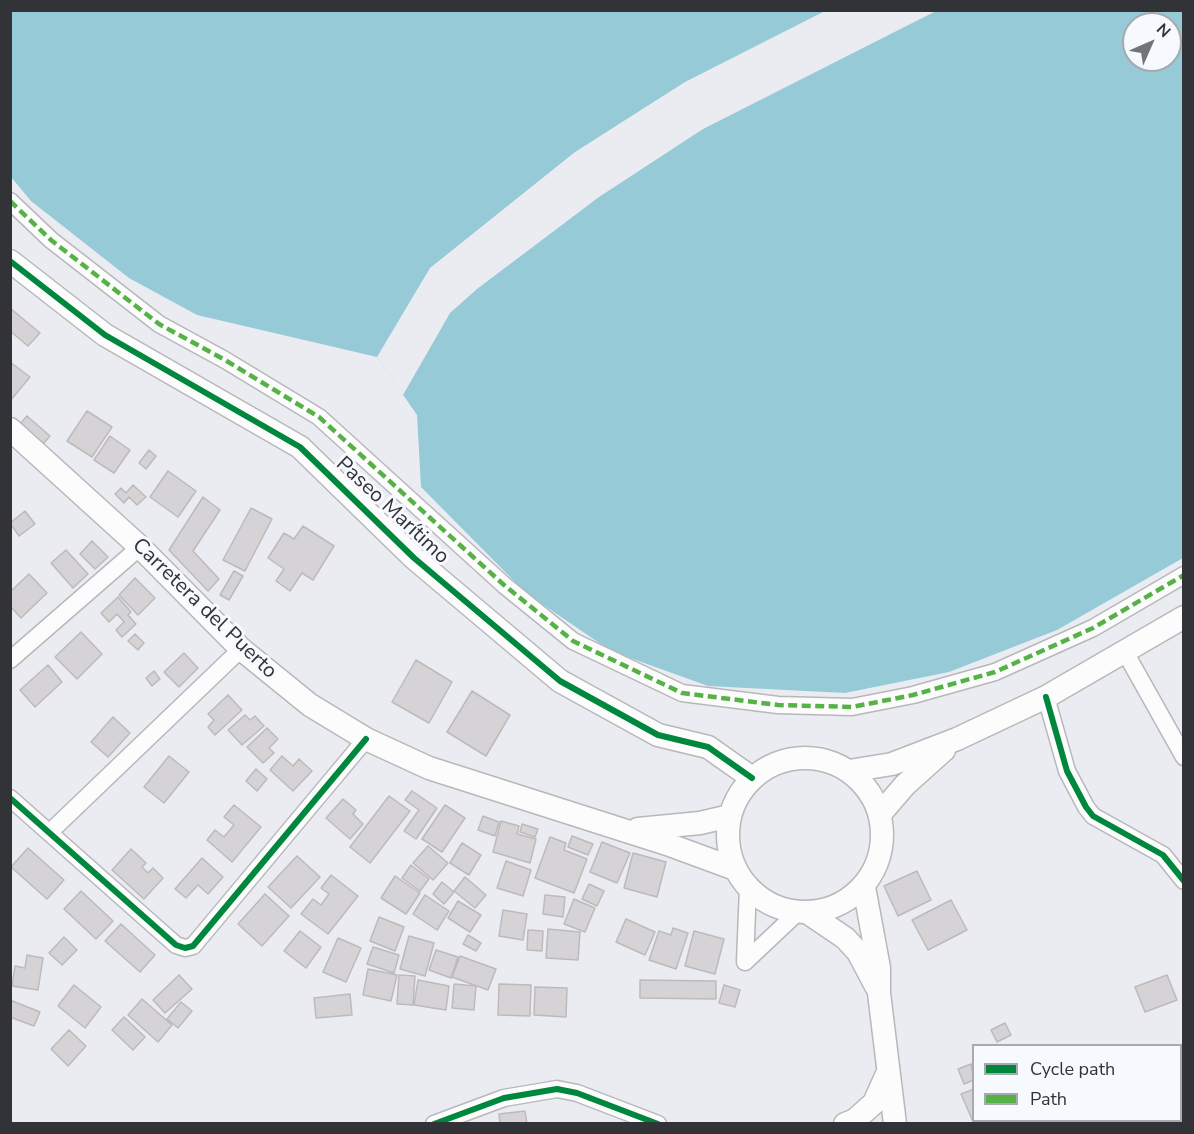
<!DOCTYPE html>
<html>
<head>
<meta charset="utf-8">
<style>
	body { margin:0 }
	#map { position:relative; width:1194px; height:1134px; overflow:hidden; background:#ebecf1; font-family:"Nunito Sans",sans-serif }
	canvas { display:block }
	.frame { position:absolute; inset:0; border:12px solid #313336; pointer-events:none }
	.legend { position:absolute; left:972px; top:1044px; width:210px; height:78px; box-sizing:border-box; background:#f6f9fe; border:2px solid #a7aaae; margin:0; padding:8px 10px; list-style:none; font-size:18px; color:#313336 }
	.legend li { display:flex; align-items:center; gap:12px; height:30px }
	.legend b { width:30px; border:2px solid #a7aaae }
	.north { position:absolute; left:1122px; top:12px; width:60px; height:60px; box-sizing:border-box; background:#f6f9fe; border:2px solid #a7aaae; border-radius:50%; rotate:45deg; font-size:16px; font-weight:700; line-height:24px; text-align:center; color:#313336 }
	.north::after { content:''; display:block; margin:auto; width:21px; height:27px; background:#727477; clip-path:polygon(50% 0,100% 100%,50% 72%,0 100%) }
</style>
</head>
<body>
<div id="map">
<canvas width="1194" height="1134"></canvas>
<div class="frame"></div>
<ul class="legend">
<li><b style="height:8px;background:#00873e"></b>Cycle path</li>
<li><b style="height:8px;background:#56b246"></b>Path</li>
</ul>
<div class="north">N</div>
</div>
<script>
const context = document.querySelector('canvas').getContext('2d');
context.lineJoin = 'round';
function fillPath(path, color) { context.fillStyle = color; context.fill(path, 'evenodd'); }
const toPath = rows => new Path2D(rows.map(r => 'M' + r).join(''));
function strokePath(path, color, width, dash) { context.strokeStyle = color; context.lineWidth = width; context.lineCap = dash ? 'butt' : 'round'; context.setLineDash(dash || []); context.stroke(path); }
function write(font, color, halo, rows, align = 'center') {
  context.font = font + ' "Nunito Sans",sans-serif'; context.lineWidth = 6; context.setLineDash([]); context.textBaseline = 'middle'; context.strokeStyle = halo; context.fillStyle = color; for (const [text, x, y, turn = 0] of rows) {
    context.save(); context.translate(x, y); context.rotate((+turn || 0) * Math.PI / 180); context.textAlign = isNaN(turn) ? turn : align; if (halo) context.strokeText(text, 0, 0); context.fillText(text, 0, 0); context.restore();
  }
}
fillPath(toPath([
	[10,11,1183,11,1183,558,1057,630,949,672,845,693,708,686,611,651,526,593,421,487,417,415,377,357,197,315,129,278,31,201,11,177],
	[1134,24,1170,24,1170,60,1134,60]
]), '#96cad7');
fillPath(toPath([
	[825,11,936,11,703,129,599,197,477,289,450,313,403,395,377,357,430,268,575,152,685,82]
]), '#ebecf1');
const building = toPath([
	[10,308,40,333,28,346,10,331,10,308],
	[10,362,30,377,10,401,10,362],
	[87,411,112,427,92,457,67,441,87,411],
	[27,416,50,436,42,445,19,425,27,416],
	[110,436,130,450,114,473,94,460,110,436],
	[149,450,156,456,146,469,139,463,149,450],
	[168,471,196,491,178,517,150,497,168,471],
	[133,485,146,497,137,505,129,497,124,503,115,494,121,488,126,493,133,485],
	[203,497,220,510,193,551,219,579,208,591,169,550,203,497],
	[251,508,272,519,245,571,223,560,251,508],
	[25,511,35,524,19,536,10,523,25,511],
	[303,526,334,546,313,580,302,573,290,591,276,581,284,569,268,558,284,533,294,539,303,526],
	[92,541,108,557,95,569,80,554,92,541],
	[66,550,88,574,73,588,51,563,66,550],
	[234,571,243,576,229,600,220,595,234,571],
	[29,574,47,593,21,618,10,606,10,592,29,574],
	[135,578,155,598,138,615,119,595,135,578],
	[118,597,131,612,128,615,136,624,122,637,116,630,124,622,117,614,109,622,101,613,118,597],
	[81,632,102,654,77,679,55,657,81,632],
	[135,634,144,643,138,650,128,641,135,634],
	[184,653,198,668,179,687,164,672,184,653],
	[416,660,452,682,429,723,392,702,416,660],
	[48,665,62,682,35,707,20,690,48,665],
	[154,671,160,679,152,686,146,678,154,671],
	[472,691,510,715,486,756,447,732,472,691],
	[228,695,242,710,215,735,208,727,214,720,208,714,228,695],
	[245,715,250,720,255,716,264,726,242,745,228,730,245,715],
	[113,717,130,733,108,757,91,742,113,717],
	[267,728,278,739,269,748,274,753,263,763,247,747,267,728],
	[169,756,189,772,164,803,144,787,169,756],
	[282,756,293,766,299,759,312,771,293,791,270,770,282,756],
	[256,769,267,779,257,791,246,781,256,769],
	[412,791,437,808,416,839,404,831,419,810,405,800,412,791],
	[389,796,410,811,370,863,350,847,389,796],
	[343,799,356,810,353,814,363,824,350,839,326,818,343,799],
	[234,805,261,827,232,862,207,840,215,830,224,837,234,825,224,817,234,805],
	[445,805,465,818,442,852,422,839,445,805],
	[483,816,499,822,495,836,478,830,483,816],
	[501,821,519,826,517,834,536,839,530,863,493,852,501,821],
	[522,824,538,829,535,837,520,832,522,824],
	[572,836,593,844,588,855,568,847,572,836],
	[550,837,566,843,564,850,587,859,574,893,535,878,550,837],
	[602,842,630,853,617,883,590,872,602,842],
	[462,843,481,855,469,875,450,863,462,843],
	[428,846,448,863,433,880,413,863,428,846],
	[28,848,64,880,47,899,11,867,28,848],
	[131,849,146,863,142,867,148,873,153,868,163,878,144,899,112,870,131,849],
	[633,853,666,862,657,897,624,888,633,853],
	[297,856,320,877,291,908,268,887,297,856],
	[202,858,223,877,208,894,198,885,186,898,175,889,202,858],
	[506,861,531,870,523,896,497,888,506,861],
	[411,865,429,879,420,891,402,878,411,865],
	[917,871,931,900,898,916,884,886,917,871],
	[331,875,358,896,328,934,301,914,313,899,321,905,329,894,321,888,331,875],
	[395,876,420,893,406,914,381,898,395,876],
	[465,877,486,895,475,908,454,891,465,877],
	[442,882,454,892,444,904,433,894,442,882],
	[589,884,604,891,597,906,582,899,589,884],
	[81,891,113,921,96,939,64,909,81,891],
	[265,894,289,916,262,946,238,924,265,894],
	[425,895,449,911,437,930,413,914,425,895],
	[545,895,565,897,563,917,543,914,545,895],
	[574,899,595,908,585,932,564,924,574,899],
	[951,900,967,930,928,950,912,920,951,900],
	[458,901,481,915,470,932,448,918,458,901],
	[503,910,527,914,523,940,499,936,503,910],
	[379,917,404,927,395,951,370,941,379,917],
	[626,919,655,932,645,955,616,942,626,919],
	[121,924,155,955,140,972,105,941,121,924],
	[673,928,688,933,676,969,649,960,659,931,671,935,673,928],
	[548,929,580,932,578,960,546,958,548,929],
	[528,930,543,931,542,951,527,950,528,930],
	[300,931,321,947,306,968,284,951,300,931],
	[694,931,724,939,715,974,685,966,694,931],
	[468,935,481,943,476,951,463,944,468,935],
	[409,936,434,943,425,976,400,969,409,936],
	[64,937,77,950,62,965,49,953,64,937],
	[338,938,361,948,346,982,323,972,338,938],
	[373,947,399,955,394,973,367,964,373,947],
	[436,950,458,957,451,978,429,970,436,950],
	[27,955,43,958,38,990,12,986,15,966,25,968,27,955],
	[460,956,496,969,488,990,452,977,460,956],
	[368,969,397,975,391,1001,363,995,368,969],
	[179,975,192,989,165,1013,153,1000,179,975],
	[399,975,415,976,413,1005,397,1004,399,975],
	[1167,975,1177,1000,1145,1012,1135,987,1167,975],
	[418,980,449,986,446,1010,414,1005,418,980],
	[640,980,716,981,716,999,640,998,640,980],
	[454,984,476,986,474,1010,452,1008,454,984],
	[499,984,531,985,530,1016,498,1015,499,984],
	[74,985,101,1007,85,1028,58,1006,74,985],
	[724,985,740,990,735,1007,719,1003,724,985],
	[535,987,567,988,566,1017,534,1015,535,987],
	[350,994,352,1015,316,1018,314,998,350,994],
	[142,999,172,1025,158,1042,128,1015,142,999],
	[10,1000,40,1012,34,1026,10,1017,10,1000],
	[181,1002,192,1011,178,1028,167,1019,181,1002],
	[124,1017,145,1037,133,1050,112,1030,124,1017],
	[1005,1023,1011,1035,997,1042,991,1030,1005,1023],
	[69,1030,86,1046,68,1066,51,1049,69,1030],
	[971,1064,974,1080,964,1084,958,1069,971,1064],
	[974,1089,974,1120,1007,1120,1008,1124,974,1124,961,1094,974,1089],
	[525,1111,527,1124,500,1124,499,1114,525,1111]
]);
fillPath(building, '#d5d3d5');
strokePath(building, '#bcbabd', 1.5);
const street = toPath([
	[10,201,51,240,159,324,225,360,319,417,504,585,573,641,682,693,778,705,852,707,913,695,995,672,1093,628,1184,575],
	[1125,652,1184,757],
	[10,660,140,547],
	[1046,697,1067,771,1086,807,1093,816,1163,855,1184,881],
	[10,798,176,945,185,948,193,946,366,739],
	[50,832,241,649],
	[745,962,748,887],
	[745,962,797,913],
	[1180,1117,1184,1119],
	[434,1124,504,1098,557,1089,577,1093,658,1124]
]);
const secondary = toPath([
	[10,261,105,335,300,447,414,558,560,681,658,735,708,747,752,778],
	[10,429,140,547,241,649,310,705,366,739,429,768,667,844,735,869],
	'728 835a77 77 0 1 1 154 0a77 77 0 1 1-154 0Z',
	[849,771,892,764,957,739,1046,697,1184,617],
	[880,814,905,785,944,750],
	[638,829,700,823,730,816],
	[864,887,879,968,879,993,895,1124],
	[808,913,845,938,858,952,876,986],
	[845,1124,855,1120,874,1103,887,1074]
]);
strokePath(street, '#b7b8bb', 19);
strokePath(secondary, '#b7b8bb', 25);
strokePath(street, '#fcfcfd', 16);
strokePath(secondary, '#fcfcfd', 22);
strokePath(toPath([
	[10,201,51,240,159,324,225,360,319,417,504,585,573,641,682,693,778,705,852,707,913,695,995,672,1093,628,1184,575]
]), '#56b246', 4.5, [9, 4.5]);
strokePath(toPath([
	[10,261,105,335,300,447,414,558,560,681,658,735,708,747,752,778],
	[1046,697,1067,771,1086,807,1093,816,1163,855,1184,881],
	[10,798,176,945,185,948,193,946,366,739],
	[434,1124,504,1098,557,1089,577,1093,658,1124]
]), '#00873e', 6);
write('21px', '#313336', '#f6f9fe', [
	["Paseo Marítimo",392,511,43],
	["Carretera del Puerto",204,609,44]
]);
</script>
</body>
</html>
